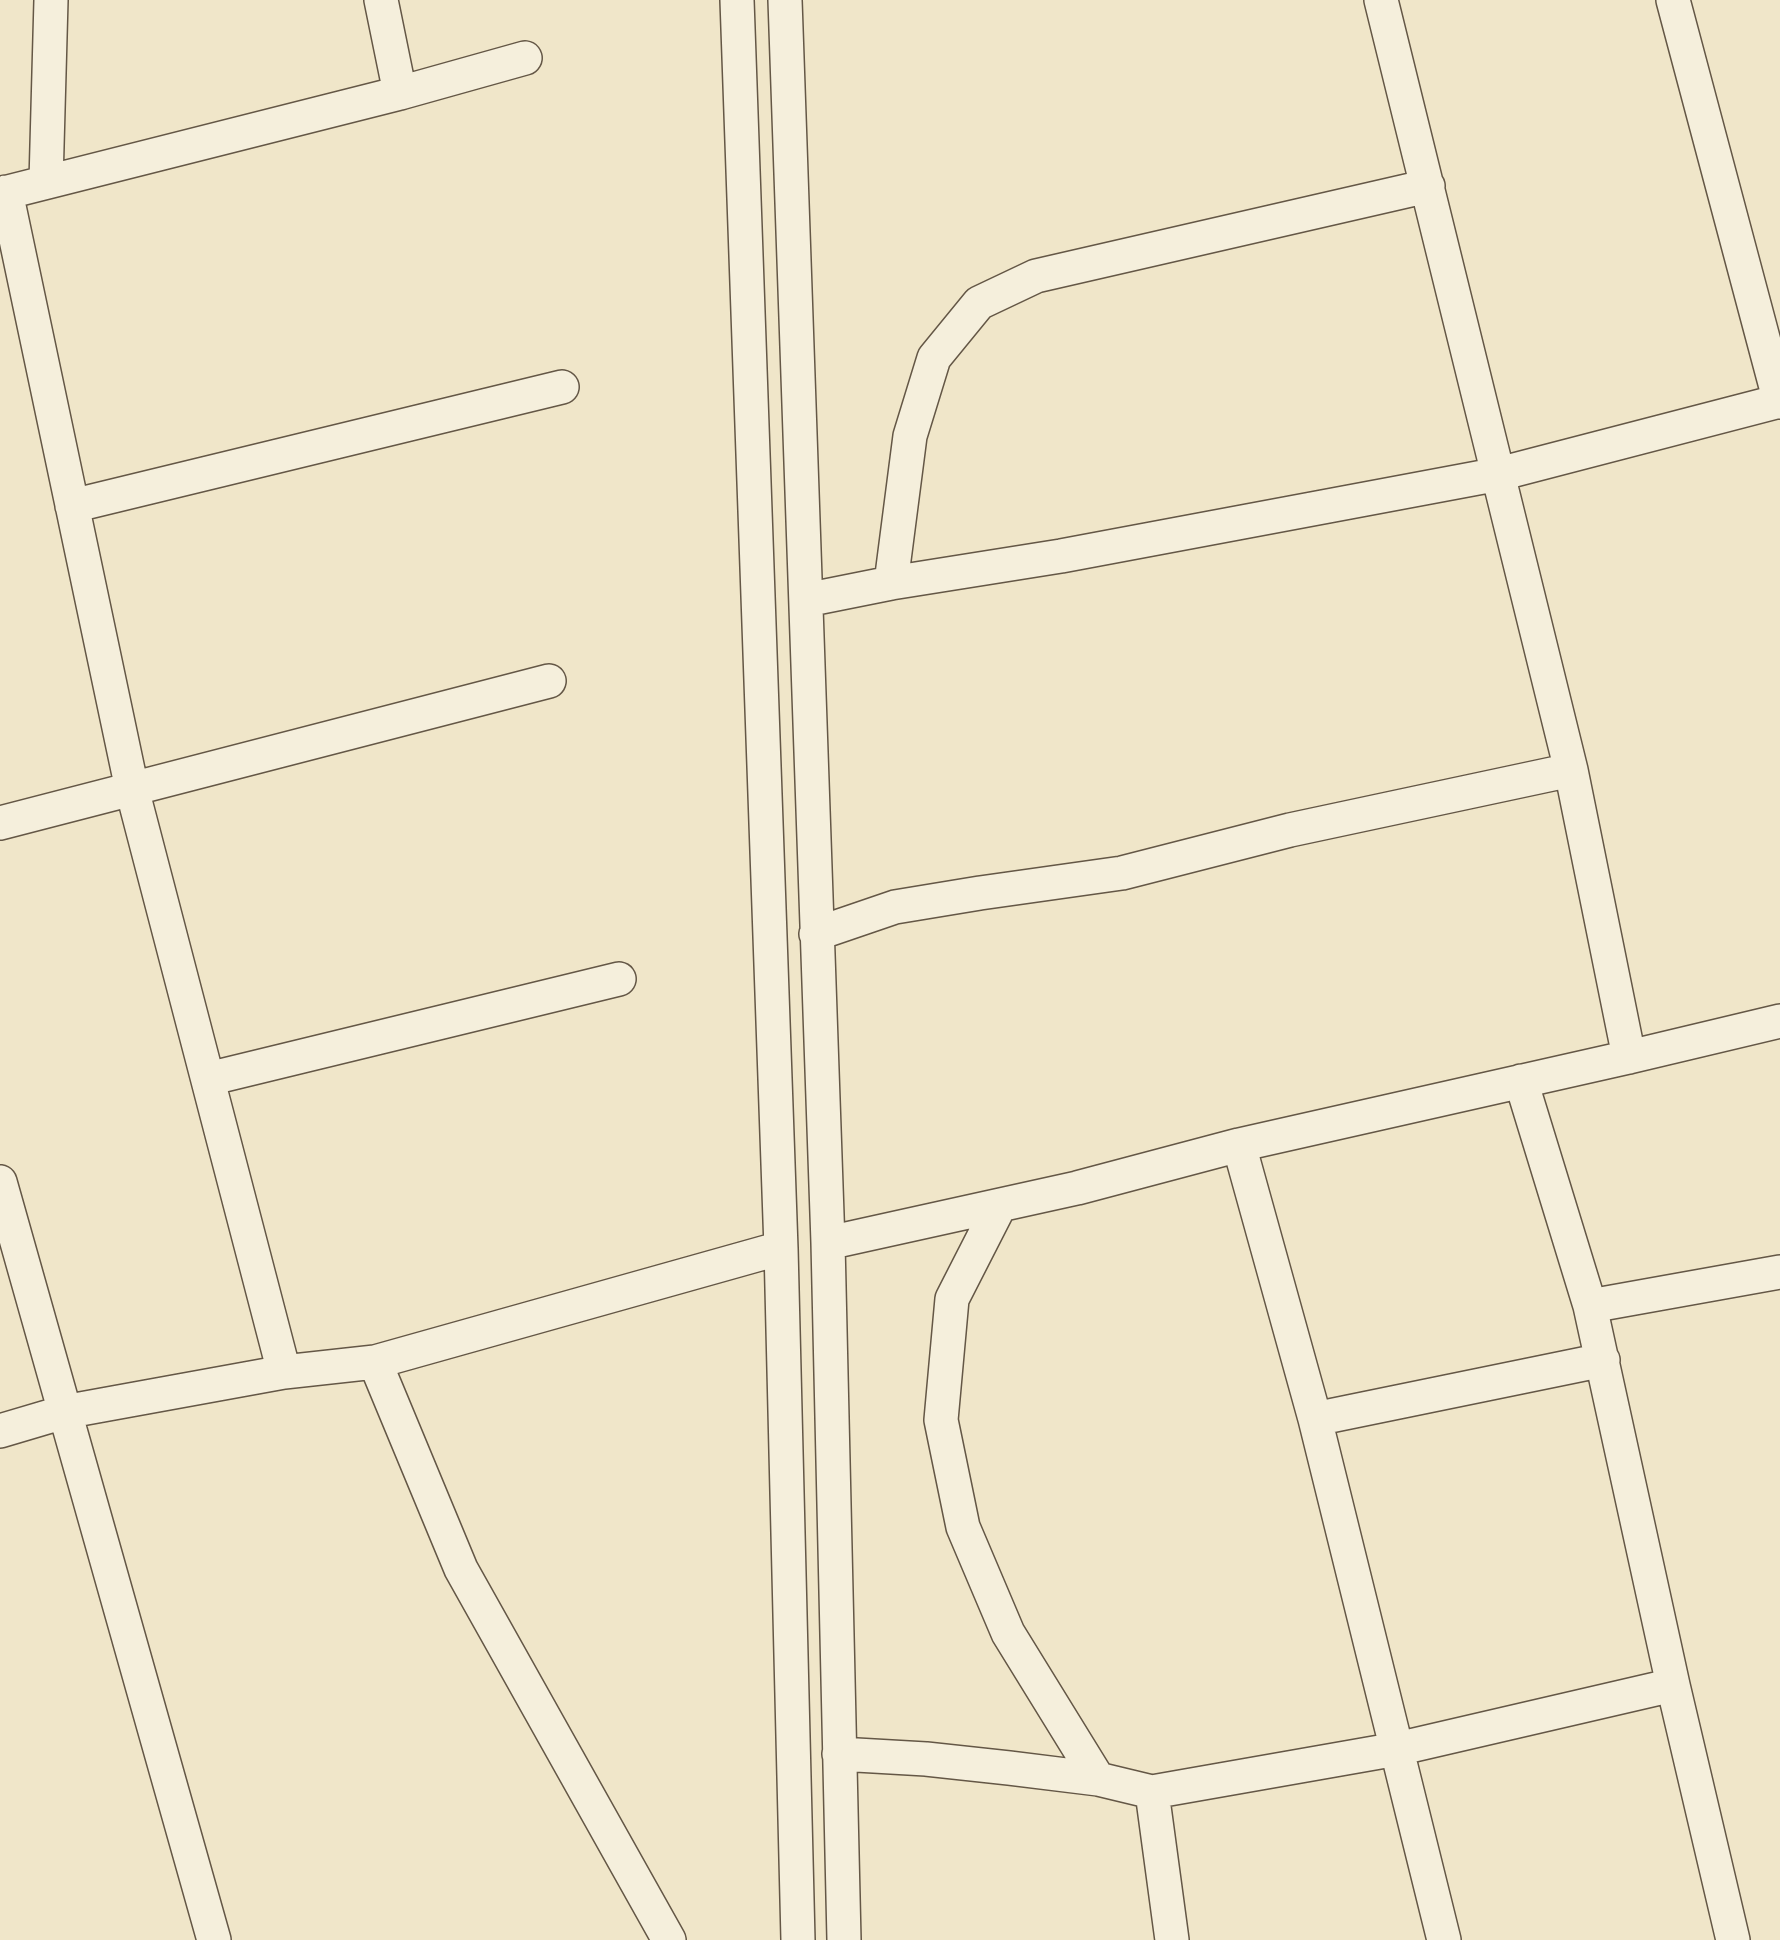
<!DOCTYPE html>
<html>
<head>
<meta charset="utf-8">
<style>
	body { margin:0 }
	canvas { display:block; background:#f0e6c9 }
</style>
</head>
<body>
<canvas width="1780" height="1940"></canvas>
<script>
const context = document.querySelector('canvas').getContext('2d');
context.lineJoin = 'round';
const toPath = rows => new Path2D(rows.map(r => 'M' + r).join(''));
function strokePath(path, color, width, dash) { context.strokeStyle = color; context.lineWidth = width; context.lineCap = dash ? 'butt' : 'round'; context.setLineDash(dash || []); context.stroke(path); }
const minor = toPath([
	[381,0,400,93],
	[737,0,781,1248,798,1940],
	[785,0,828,1243,844,1940],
	[1381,0,1571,770,1629,1057],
	[1673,0,1780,402],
	[46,182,51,0],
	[6,192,132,789,284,1372],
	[0,194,400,93,525,58],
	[72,506,562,387],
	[891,583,910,436,934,358,979,303,1036,276,1428,186],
	[806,600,891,583,1061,556,1499,474,1780,401],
	[0,823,549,681],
	[816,934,895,907,980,893,1122,873,1290,830,1571,770],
	[208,1079,619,979],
	[1521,1081,1590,1306,1673,1685,1733,1940],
	[1239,1145,1315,1419,1444,1940],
	[0,1182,214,1940],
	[828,1243,1000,1205],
	[1590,1306,1780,1272],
	[375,1362,461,1569,669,1940],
	[1315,1419,1603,1360],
	[0,1431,64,1412,284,1372,375,1362,781,1248],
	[839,1754,926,1759,1009,1768,1098,1779,1152,1792,1397,1749,1673,1685],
	[1098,1779,1008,1633,963,1527,941,1420,952,1299,1000,1205,1077,1188,1239,1145,1629,1057,1780,1021],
	[1152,1792,1172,1940]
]);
strokePath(minor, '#645746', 36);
strokePath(minor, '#f5efdc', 33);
</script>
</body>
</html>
